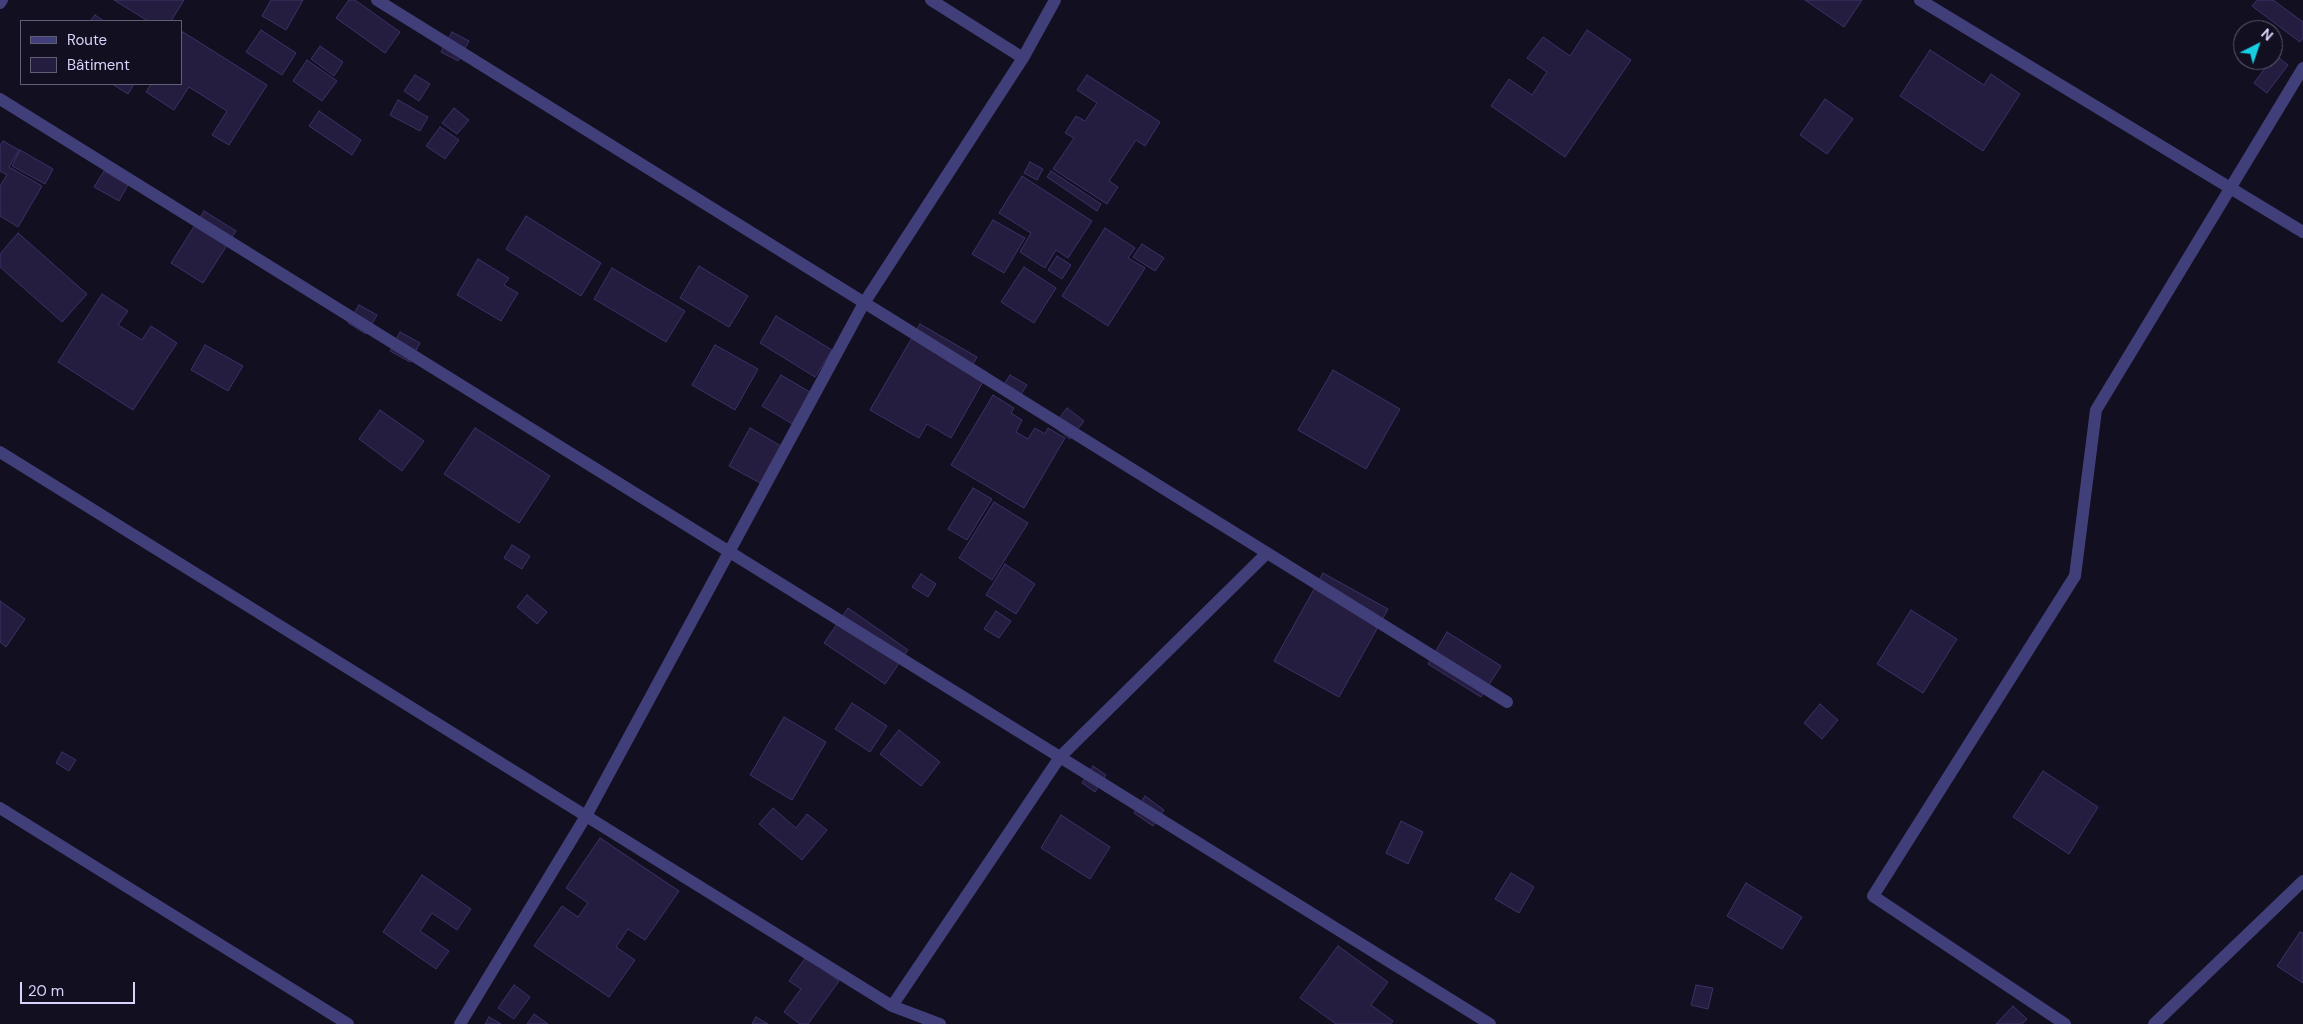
<!DOCTYPE html>
<html>
<head>
<meta charset="utf-8">
<style>
	body { margin:0 }
	#map { position:relative; width:2303px; height:1024px; overflow:hidden; background:#120f20; font-family:"DM Sans",sans-serif }
	canvas { display:block }
	.legend { position:absolute; left:20px; top:20px; width:162px; height:65px; box-sizing:border-box; background:#120f20; border:1px solid #615d77; margin:0; padding:6px 9px; list-style:none; font-size:15px; color:#d7d3fa }
	.legend li { display:flex; align-items:center; gap:10px; height:25px }
	.legend b { width:25px; border:1px solid #615d77 }
	.north { position:absolute; left:2233px; top:20px; width:50px; height:50px; box-sizing:border-box; background:#120f20; border:1px solid #615d77; border-radius:50%; rotate:41deg; font-size:14px; font-weight:700; line-height:20px; text-align:center; color:#d7d3fa }
	.north::after { content:''; display:block; margin:auto; width:18px; height:22px; background:#17cee2; clip-path:polygon(50% 0,100% 100%,50% 72%,0 100%) }
	.scale { position:absolute; left:20px; top:982px; width:115px; height:22px; box-sizing:border-box; border:2px solid #d7d3fa; border-top:0; padding-left:6px; font-size:15px; line-height:18px; white-space:nowrap; color:#d7d3fa; -webkit-text-stroke:4px #120f20; paint-order:stroke }
</style>
</head>
<body>
<div id="map">
<canvas width="2303" height="1024"></canvas>
<ul class="legend">
<li><b style="height:6px;background:#413f7a"></b>Route</li>
<li><b style="height:14px;background:#241d3f"></b>Bâtiment</li>
</ul>
<div class="north">N</div>
<div class="scale">20 m</div>
</div>
<script>
const context = document.querySelector('canvas').getContext('2d');
context.lineJoin = 'round';
function fillPath(path, color) { context.fillStyle = color; context.fill(path, 'evenodd'); }
const toPath = rows => new Path2D(rows.map(r => 'M' + r).join(''));
function strokePath(path, color, width, dash) { context.strokeStyle = color; context.lineWidth = width; context.lineCap = dash ? 'butt' : 'round'; context.setLineDash(dash || []); context.stroke(path); }
const building = toPath([
	[114,0,184,0,171,21,148,21,114,0],
	[271,0,303,0,286,30,262,16,271,0],
	[349,0,355,0,400,32,385,53,336,18,349,0],
	[1805,0,1862,0,1844,27,1805,0],
	[2257,0,2273,0,2303,22,2303,38,2300,42,2252,6,2257,0],
	[95,15,104,21,90,21,95,15],
	[261,30,296,53,282,75,246,52,261,30],
	[1587,30,1631,60,1565,157,1491,106,1509,79,1532,95,1547,72,1527,58,1543,37,1570,56,1587,30],
	[183,32,267,85,229,145,212,135,227,111,189,87,174,110,146,92,151,84,181,84,181,35,183,32],
	[452,32,469,41,458,61,441,52,452,32],
	[320,46,343,62,334,76,311,59,320,46],
	[1930,50,1984,85,1991,74,2020,94,1983,151,1900,96,1930,50],
	[2275,55,2288,65,2267,93,2254,83,2271,60,2273,60,2275,55],
	[307,60,337,81,322,101,293,81,307,60],
	[415,75,430,84,419,101,404,91,415,75],
	[1087,75,1160,122,1145,146,1136,140,1109,181,1118,187,1107,204,1053,169,1074,138,1065,133,1076,116,1085,121,1097,103,1077,90,1087,75],
	[112,84,134,84,128,94,112,84],
	[1825,99,1853,119,1827,154,1800,135,1825,99],
	[398,100,428,117,420,131,390,115,398,100],
	[454,108,469,120,457,134,442,123,454,108],
	[319,111,361,140,352,155,309,126,319,111],
	[440,127,459,140,445,159,426,146,440,127],
	[3,141,19,150,9,167,42,186,18,227,0,216,0,186,7,175,0,171,0,145,3,141],
	[20,150,53,169,45,184,12,166,20,150],
	[1030,162,1043,169,1037,180,1024,173,1030,162],
	[104,171,128,185,119,201,94,187,104,171],
	[1051,171,1101,204,1097,211,1047,177,1051,171],
	[1022,176,1092,221,1068,258,1056,250,1045,268,1020,252,1031,233,999,213,1022,176],
	[204,211,236,231,203,283,171,263,204,211],
	[526,216,601,263,581,296,506,249,526,216],
	[993,220,1025,238,1004,273,972,254,993,220],
	[1105,228,1135,248,1128,258,1145,268,1108,326,1062,296,1105,228],
	[18,233,87,294,62,322,0,267,0,254,18,233],
	[1142,244,1164,258,1155,271,1133,257,1142,244],
	[1057,256,1071,265,1062,279,1048,270,1057,256],
	[478,259,509,278,504,285,518,293,501,321,457,295,478,259],
	[699,266,748,296,729,327,680,298,699,266],
	[1024,267,1056,288,1034,323,1001,302,1024,267],
	[612,268,685,311,666,342,594,299,612,268],
	[102,294,128,311,118,325,142,340,151,326,177,343,133,410,58,362,102,294],
	[359,305,377,315,366,334,348,323,359,305],
	[776,316,832,350,815,377,760,343,776,316],
	[920,324,977,357,973,364,988,373,951,438,927,424,919,438,870,410,920,324],
	[400,332,420,343,410,362,390,351,400,332],
	[205,345,243,366,228,391,191,370,205,345],
	[715,345,758,369,735,410,692,385,715,345],
	[1333,370,1400,409,1366,469,1298,430,1333,370],
	[781,375,815,395,796,426,762,406,781,375],
	[1010,375,1027,385,1016,402,1000,391,1010,375],
	[993,395,1014,408,1011,413,1022,420,1016,432,1028,439,1035,428,1045,434,1048,428,1065,438,1024,508,951,465,993,395],
	[1067,408,1084,421,1070,439,1053,426,1067,408],
	[380,410,424,441,402,471,359,439,380,410],
	[475,428,550,476,519,523,444,474,475,428],
	[750,428,781,446,760,483,729,466,750,428],
	[973,488,992,499,967,540,948,529,973,488],
	[994,502,1028,523,992,580,959,558,994,502],
	[512,545,530,556,522,569,504,558,512,545],
	[1005,564,1035,584,1016,614,986,595,1005,564],
	[1323,573,1388,609,1339,697,1274,661,1323,573],
	[921,574,936,584,928,597,912,587,921,574],
	[527,595,547,612,537,624,517,607,527,595],
	[0,601,25,619,6,647,0,642,0,601],
	[848,608,908,650,885,684,824,643,848,608],
	[1911,610,1957,639,1923,693,1877,664,1911,610],
	[996,611,1011,621,999,638,984,629,996,611],
	[1447,632,1501,666,1481,697,1428,664,1447,632],
	[852,703,887,726,870,752,835,729,852,703],
	[1820,704,1838,720,1822,739,1804,723,1820,704],
	[784,717,826,742,792,800,750,775,784,717],
	[899,730,940,762,921,786,880,754,899,730],
	[62,752,76,760,69,771,56,763,62,752],
	[1093,766,1106,775,1095,792,1082,783,1093,766],
	[2043,771,2098,807,2069,854,2013,817,2043,771],
	[1145,796,1164,810,1153,826,1134,813,1145,796],
	[773,808,796,828,807,814,827,830,802,860,759,824,773,808],
	[1061,815,1110,847,1090,879,1041,848,1061,815],
	[1401,821,1423,832,1408,864,1386,853,1401,821],
	[600,838,679,891,645,940,628,929,616,947,635,960,609,997,534,946,562,906,578,917,588,903,566,888,600,838],
	[1511,873,1534,887,1519,913,1495,899,1511,873],
	[422,875,471,909,457,930,432,913,420,931,449,951,436,969,383,932,422,875],
	[1746,883,1802,917,1782,949,1727,916,1746,883],
	[2300,932,2303,933,2303,983,2277,966,2300,932],
	[1338,946,1388,982,1371,1005,1393,1021,1391,1024,1336,1024,1300,998,1338,946],
	[806,957,839,981,808,1024,800,1024,784,1012,801,989,789,981,806,957],
	[514,985,530,997,514,1019,498,1008,514,985],
	[1696,985,1713,988,1708,1009,1691,1005,1696,985],
	[2013,1006,2027,1019,2022,1024,1996,1024,2013,1006],
	[534,1014,548,1024,527,1024,534,1014],
	[489,1017,501,1024,485,1024,489,1017],
	[756,1017,768,1024,752,1024,756,1017]
]);
fillPath(building, '#241d3f');
strokePath(building, '#3c3268', 1);
strokePath(toPath([
	[377,0,1507,702],
	[931,0,1023,58],
	[1920,0,2303,232],
	[0,3,2,0],
	[0,99,1490,1024],
	[0,452,892,1006,940,1024],
	[0,808,348,1024],
	[892,1006,1060,757,1267,553],
	[460,1024,586,816,864,303,1023,58,1055,0],
	[2065,1024,1873,896,2075,576,2096,410,2303,68],
	[2154,1024,2303,881]
]), '#413f7a', 12);
</script>
</body>
</html>
